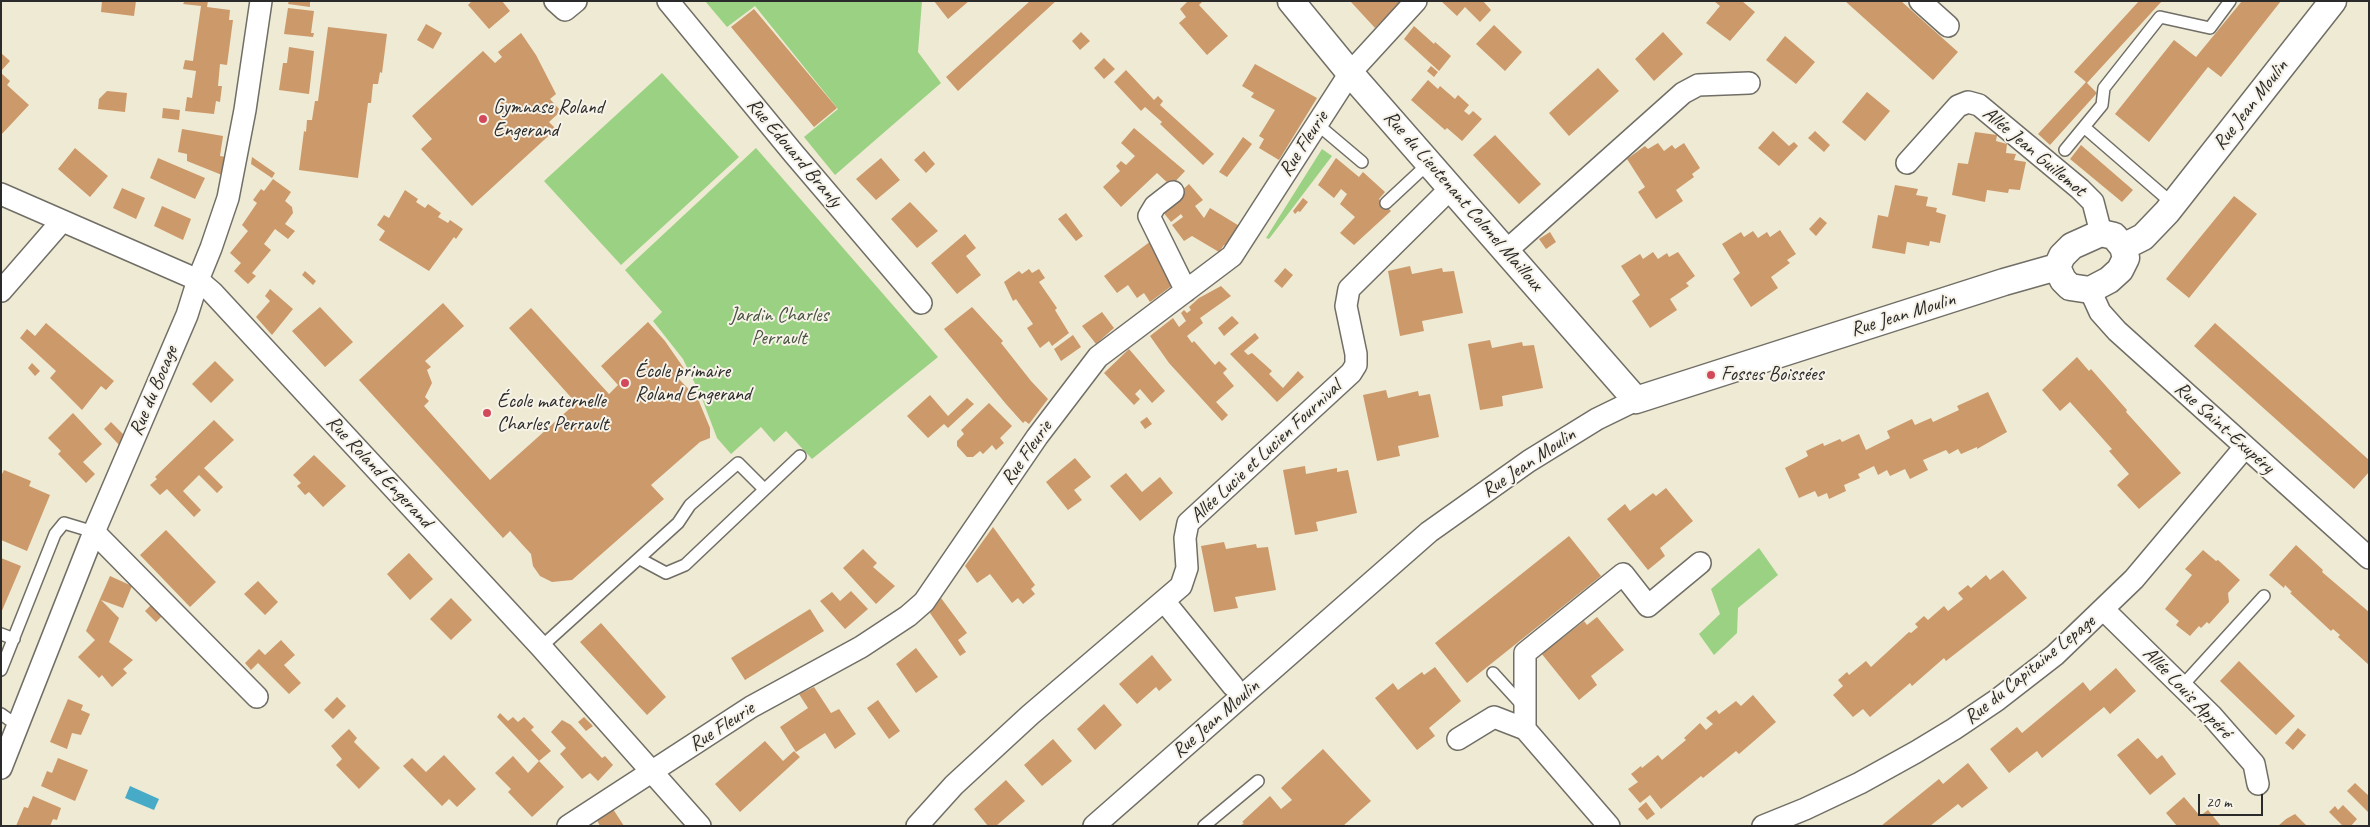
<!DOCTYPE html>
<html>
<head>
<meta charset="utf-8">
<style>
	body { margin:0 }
	#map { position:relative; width:2370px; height:827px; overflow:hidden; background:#efead3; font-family:Caveat,sans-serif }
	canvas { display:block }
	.frame { position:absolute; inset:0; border:2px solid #2b2b2b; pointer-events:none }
	.scale { position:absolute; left:2198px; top:794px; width:65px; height:22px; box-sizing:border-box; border:2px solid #2b2b2b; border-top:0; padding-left:6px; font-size:15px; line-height:18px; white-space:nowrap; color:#2b2b2b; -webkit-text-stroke:4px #f7f3e8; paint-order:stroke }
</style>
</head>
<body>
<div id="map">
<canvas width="2370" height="827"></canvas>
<div class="frame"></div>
<div class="scale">20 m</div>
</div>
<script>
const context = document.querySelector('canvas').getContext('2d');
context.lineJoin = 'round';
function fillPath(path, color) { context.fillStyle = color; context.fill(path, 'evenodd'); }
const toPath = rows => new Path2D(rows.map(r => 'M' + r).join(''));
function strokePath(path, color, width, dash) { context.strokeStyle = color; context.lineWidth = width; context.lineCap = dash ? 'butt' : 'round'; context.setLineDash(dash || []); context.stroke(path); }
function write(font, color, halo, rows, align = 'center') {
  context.font = font + ' Caveat,sans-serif'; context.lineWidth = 4; context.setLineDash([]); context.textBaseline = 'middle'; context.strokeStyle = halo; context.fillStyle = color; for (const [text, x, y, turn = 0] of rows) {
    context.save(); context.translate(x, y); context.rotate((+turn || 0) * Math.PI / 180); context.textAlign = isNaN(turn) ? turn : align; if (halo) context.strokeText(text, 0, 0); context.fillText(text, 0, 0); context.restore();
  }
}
fillPath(toPath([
	[705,1,922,1,918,52,941,83,835,175,804,137,838,109,755,6,727,27],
	[662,73,739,157,621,265,544,181],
	[756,148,938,357,812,459,786,431,774,442,761,427,731,454,717,438,701,396,683,359,653,321,662,312,625,270],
	[1322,149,1332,156,1269,239,1266,238],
	[1759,548,1778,575,1738,608,1737,633,1714,655,1699,634,1720,614,1711,589]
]), '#9bd183');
fillPath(toPath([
	[130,786,159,799,154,810,125,798]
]), '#47aac6');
fillPath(toPath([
	[102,1,136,1,134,16,101,12],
	[185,1,208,1,207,7,230,10,229,20,233,20,227,65,220,64,218,86,222,86,220,102,216,101,214,114,185,111,187,97,192,98,196,71,183,69,185,60,193,61,201,6,183,4],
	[289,1,310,1,310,7,288,4],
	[472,1,502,1,510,11,489,29,468,5],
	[934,1,969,1,948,19],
	[1030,1,1056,1,958,91,946,77],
	[1188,1,1203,1,1199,5,1228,36,1207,55,1179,23,1186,17,1180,9],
	[1352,1,1401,1,1375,28,1351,2],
	[1441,1,1483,1,1491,10,1480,22,1465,7,1457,16],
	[1714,1,1742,1,1755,12,1730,41,1706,23,1720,6],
	[1845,1,1901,1,1958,52,1933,80],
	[2139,1,2162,1,2087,83,2097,93,2050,145,2038,134,2086,82,2074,72],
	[2242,1,2281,1,2221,77,2208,67,2149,142,2115,114,2174,40,2196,57],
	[288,8,314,11,311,33,314,33,313,37,284,34],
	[754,9,837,108,814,127,731,27],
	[426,24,442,33,433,49,417,40],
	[1494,25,1522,52,1505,71,1476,44],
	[1414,26,1434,44,1435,42,1451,56,1439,71,1404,39],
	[328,27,387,34,382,73,380,72,378,84,373,84,371,103,368,103,358,178,299,170,304,131,306,132,307,120,312,120,315,101,318,101],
	[1081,32,1090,41,1080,50,1072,41],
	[1663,32,1683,54,1654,81,1635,59],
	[521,33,536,55,556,94,550,99,561,111,549,122,556,129,472,206,421,149,432,139,412,116,483,51,495,63,502,57,498,52],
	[1785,36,1815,62,1796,84,1766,60],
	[289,47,314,51,309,94,279,90,283,63,287,63],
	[1,53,10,61,1,71],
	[1104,58,1115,69,1104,79,1094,68],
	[1255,64,1317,98,1279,160,1259,148,1264,139,1259,136,1275,110,1251,97,1254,93,1242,86],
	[1431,66,1438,72,1434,77,1427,71],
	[1598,68,1619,91,1569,136,1549,113],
	[1126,70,1154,100,1158,96,1163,101,1160,105,1214,154,1203,165,1160,124,1162,122,1145,107,1141,111,1114,82],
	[1,73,10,81,7,85,29,105,1,135],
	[1428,80,1438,89,1440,86,1455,99,1458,95,1469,105,1464,111,1469,115,1473,111,1482,119,1462,141,1447,128,1445,130,1411,100],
	[107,91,127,93,125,112,98,109,99,99],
	[1867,92,1890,111,1865,141,1842,122],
	[163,108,180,110,179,120,162,118],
	[1134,128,1185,171,1171,186,1157,173,1121,207,1103,187,1120,171,1116,166,1121,161,1126,165,1135,156,1121,143],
	[182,129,223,136,220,156,226,157,222,175,187,161,187,154,178,152],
	[1773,131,1789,146,1794,142,1798,146,1779,166,1758,148],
	[1815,131,1830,145,1824,152,1808,138],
	[1975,132,1997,135,1996,141,2007,144,2006,153,2016,154,2014,160,2026,162,2020,190,2009,189,2008,193,1987,190,1985,202,1952,195,1958,163,1968,164],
	[1495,135,1541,184,1519,204,1473,155],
	[1243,137,1252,144,1227,177,1219,172],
	[1658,143,1664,151,1672,145,1675,149,1684,143,1700,168,1692,174,1694,177,1676,190,1683,201,1656,219,1638,192,1645,187,1627,159,1645,146,1648,149],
	[2081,145,2133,190,2122,202,2070,159],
	[75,148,108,176,90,197,58,169],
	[924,151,935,164,926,173,914,160],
	[252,157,275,173,272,178,251,164],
	[158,158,205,178,195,199,150,178],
	[881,158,900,180,876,200,856,179],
	[1336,158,1359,177,1363,172,1385,192,1379,199,1391,211,1354,245,1340,233,1355,217,1340,204,1347,194,1341,189,1334,198,1318,185],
	[273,179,291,192,285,201,292,207,293,213,285,224,295,231,288,239,275,229,264,244,271,250,252,273,256,276,248,284,234,271,241,263,230,253,248,231,242,225,257,203,253,200,261,189,264,191],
	[1189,184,1203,200,1195,206,1204,218,1210,208,1241,227,1228,247,1224,245,1219,252,1192,236,1184,241,1172,225,1183,217,1181,214,1171,222,1163,212,1171,200],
	[1895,185,1918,189,1916,195,1928,197,1926,206,1937,208,1936,212,1946,215,1940,243,1930,241,1929,246,1907,242,1905,254,1872,248,1878,215,1888,217],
	[122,188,145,198,136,219,113,208],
	[405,190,418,199,416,202,425,208,428,204,441,213,438,217,448,223,450,220,463,229,456,239,454,237,429,271,379,240,385,231,377,225,384,215,389,218],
	[2234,196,2257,214,2189,298,2166,279],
	[1303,198,1308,202,1300,212,1298,211,1295,214,1293,211],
	[910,202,938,231,917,248,891,219],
	[162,206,191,219,183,240,154,226],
	[1066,213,1083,236,1076,241,1058,219],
	[1820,217,1827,223,1816,236,1809,229],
	[1780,230,1796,254,1787,260,1790,263,1771,277,1778,288,1751,307,1733,279,1740,273,1722,244,1741,232,1744,237,1753,231,1758,238,1767,232,1770,237],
	[1550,232,1556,242,1546,249,1539,239],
	[965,234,976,248,966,256,981,275,957,294,931,263],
	[1151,241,1173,285,1150,302,1144,293,1137,298,1128,285,1117,293,1104,276],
	[1653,252,1658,259,1667,253,1669,257,1678,252,1695,276,1686,283,1689,286,1670,299,1677,310,1650,328,1632,301,1640,295,1621,266,1640,254,1643,259],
	[1410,266,1412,274,1442,268,1443,272,1454,271,1463,313,1422,321,1424,331,1400,336,1388,271],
	[1285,268,1293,275,1282,288,1274,281],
	[1029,269,1032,273,1039,269,1045,278,1039,282,1057,308,1055,310,1069,333,1052,346,1049,341,1040,348,1027,328,1033,324,1016,299,1013,301,1004,282,1019,271,1022,274],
	[305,271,316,281,313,285,302,275],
	[1221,286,1231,296,1200,318,1203,323,1187,336,1192,343,1194,341,1215,365,1219,361,1227,369,1223,373,1234,386,1216,402,1228,415,1222,421,1169,363,1150,336,1173,318,1179,327,1186,321,1181,313,1184,310,1187,313,1191,310,1189,307,1199,298],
	[270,289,293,309,272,335,256,317,270,301,265,296],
	[443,303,464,326,425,361,431,367,427,370,432,383,425,397,429,401,424,406,490,480,576,403,509,328,531,308,609,394,618,385,601,366,648,322,665,341,683,367,685,371,678,378,698,399,710,428,710,438,700,442,651,485,664,499,572,580,552,582,540,576,533,566,531,554,510,531,503,538,359,380],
	[320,307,353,342,325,367,292,331],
	[972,307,1003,341,1001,343,1031,381,1048,399,1029,424,1025,421,1023,423,1006,404,944,329],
	[1102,312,1114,328,1096,344,1082,326],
	[1232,316,1239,323,1224,336,1218,328],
	[46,323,114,381,106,390,101,386,82,410,50,378,56,371,20,338,27,329,35,336],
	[2215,323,2369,460,2369,472,2354,489,2194,346],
	[1255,333,1259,338,1244,351,1248,355,1252,353,1272,371,1269,374,1283,388,1298,371,1304,377,1277,402,1230,354],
	[1073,335,1081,347,1061,361,1054,349],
	[1490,340,1492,348,1522,342,1523,346,1534,345,1543,388,1502,396,1503,406,1480,410,1468,344],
	[1129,349,1165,391,1152,403,1140,389,1135,394,1140,399,1134,405,1104,373],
	[2077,357,2089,371,2091,369,2127,410,2126,412,2181,473,2139,509,2117,485,2129,474,2109,451,2112,449,2070,402,2060,411,2042,390],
	[215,361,234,380,211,403,192,384],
	[32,363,40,371,35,376,28,368],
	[1386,390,1388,398,1418,391,1419,396,1430,394,1439,437,1398,446,1400,456,1377,461,1363,395],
	[1988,392,2007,432,1977,449,1977,447,1961,454,1958,449,1949,454,1946,450,1923,460,1928,470,1910,479,1905,469,1890,476,1887,470,1878,475,1874,466,1858,474,1860,478,1844,485,1846,491,1829,499,1827,493,1818,497,1815,491,1799,498,1785,468,1808,456,1806,451,1823,443,1824,446,1840,439,1842,442,1859,434,1866,450,1890,438,1887,431,1912,419,1915,425,1931,418,1933,422,1959,410,1957,406],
	[930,395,948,416,967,398,974,404,948,428,944,424,928,438,907,416],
	[989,403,1012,426,1000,438,1004,443,996,450,992,445,983,454,980,451,973,457,967,457,957,446,957,441,964,434,961,430],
	[73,413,102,444,83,462,95,474,86,483,58,454,61,451,48,438],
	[1147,417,1152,424,1145,429,1140,422],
	[214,420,234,440,204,468,223,487,217,493,199,475,183,491,201,510,194,517,167,489,160,495,150,485,157,479,155,477],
	[111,422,126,437,122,448,104,429],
	[314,455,346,486,323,507,309,492,305,495,297,486,301,483,293,475],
	[1075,458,1091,477,1074,490,1082,500,1068,510,1046,482],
	[1305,466,1306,474,1337,468,1337,472,1348,470,1357,513,1316,522,1318,531,1295,535,1283,470],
	[4,470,31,481,29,486,50,495,27,551,1,540,1,476],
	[1126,473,1142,492,1160,477,1173,493,1140,521,1110,486],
	[1666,488,1693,521,1660,548,1665,556,1648,570,1607,519,1625,504,1630,511,1653,493,1656,496],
	[993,527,1035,585,1031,589,1035,594,1023,604,1018,598,1012,603,990,574,977,583,965,566],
	[166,530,216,582,190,607,140,555],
	[1569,536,1601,576,1467,683,1435,643],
	[1224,542,1226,549,1256,544,1257,548,1268,547,1276,590,1235,597,1238,608,1214,612,1201,546],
	[2296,545,2323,570,2322,572,2369,612,2369,665,2338,637,2340,635,2333,629,2331,631,2290,593,2292,592,2285,585,2284,588,2269,575],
	[863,549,877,563,873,567,895,586,876,604,843,568],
	[2203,550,2216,561,2218,560,2240,580,2228,593,2229,602,2209,624,2207,622,2201,628,2199,626,2190,636,2176,625,2179,621,2165,609,2192,575,2185,569],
	[409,553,433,579,410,600,387,574],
	[1,558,21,566,1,613],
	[2003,570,2027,598,1946,661,1944,658,1912,686,1910,683,1870,717,1863,709,1853,717,1833,695,1843,686,1838,680,1847,672,1849,675,1866,661,1871,667,1909,632,1911,633,1918,627,1915,624,1924,616,1928,620,1944,606,1948,611,1963,599,1958,593,1968,585,1971,588,1986,575,1990,580],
	[110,576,132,586,123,608,101,600,119,618,109,642,133,660,123,669,127,673,112,687,102,675,99,678,78,657,95,640,86,631],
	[258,581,278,602,265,615,244,594],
	[851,591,868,609,845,629,820,601,832,592,840,601],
	[451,598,472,620,451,640,430,619],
	[941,598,967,633,958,640,966,652,960,656,930,613],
	[151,605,162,616,156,622,145,611],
	[810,609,824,631,745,680,731,658],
	[1597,617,1624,650,1591,676,1597,685,1579,700,1537,648,1556,633,1561,639,1584,621,1587,625],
	[601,623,666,697,647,715,580,642],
	[281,640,295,655,284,665,301,683,289,694,258,663,251,670,245,663,259,649,265,655],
	[916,648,938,677,916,693,896,664],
	[1152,655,1172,680,1159,691,1156,687,1137,704,1119,684],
	[2239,661,2295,716,2276,735,2220,681],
	[1435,667,1461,701,1429,728,1435,736,1417,750,1375,698,1393,683,1398,690,1422,672,1424,675],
	[2116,668,2136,691,2110,714,2104,707,2042,758,2037,751,2009,773,1990,749,2017,727,2022,733,2083,682,2090,691],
	[814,687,831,713,839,709,856,734,835,749,825,733,796,752,780,727,808,708,799,694],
	[1753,695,1776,722,1739,754,1736,751,1703,778,1701,776,1661,809,1650,795,1640,803,1628,789,1638,782,1631,774,1641,766,1642,768,1658,755,1662,760,1686,740,1684,738,1700,723,1706,730,1713,724,1706,718,1716,710,1719,714,1736,701,1741,706],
	[337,697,346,706,333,719,324,710],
	[68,699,83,705,81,710,90,714,81,735,72,733,67,749,50,742],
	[878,700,900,731,889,739,867,708],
	[1104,704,1122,725,1095,750,1077,729],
	[500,713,508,721,513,717,518,722,524,717,534,727,531,730,551,751,539,761,497,717],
	[584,717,593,726,586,731,578,722],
	[562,720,571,725,602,758,605,756,613,765,598,781,590,773,582,779,560,754,566,748,551,732],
	[2298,728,2306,735,2293,750,2285,743],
	[349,729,357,738,354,742,380,768,359,789,336,765,342,759,331,746],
	[2138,738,2157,759,2162,755,2176,774,2150,795,2117,755],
	[1053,739,1072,761,1042,786,1024,765],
	[765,741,783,761,794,751,800,757,740,812,715,784],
	[1323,749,1371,801,1343,826,1240,826,1244,823,1242,822,1270,796,1281,809,1292,800,1281,788],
	[444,755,476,789,457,807,449,799,442,806,403,766,412,758,426,772],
	[513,756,528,773,539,761,564,787,532,817,508,792,511,789,495,773],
	[58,758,88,770,75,801,41,786,47,771,52,773],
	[1968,763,1988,788,1962,808,1958,804,1930,826,1881,826,1939,779,1943,784],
	[1006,780,1025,801,996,826,988,826,974,809],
	[2355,783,2369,796,2369,813,2347,791],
	[33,796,61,808,57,820,53,819,50,826,16,826,24,807,28,808],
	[2184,797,2200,816,2208,810,2221,826,2177,826,2166,813],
	[1646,802,1655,814,1647,820,1638,809],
	[2343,805,2357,819,2351,826,2343,826,2329,812,2335,806,2338,810],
	[613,809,624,826,600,826,597,820],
	[2295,814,2307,826,2278,826,2286,819]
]), '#cc996a');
const service = toPath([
	[1317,124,1362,162],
	[2084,127,2173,204],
	[2065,150,2102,105,2104,88,2160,17,2210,28,2230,1],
	[1386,203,1430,162],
	[640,559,666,573,685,565,800,456],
	[1,634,14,639],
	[541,647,678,523,690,505,738,463,764,489],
	[1,670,55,534,64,523,94,532],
	[1493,673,1524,707],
	[2182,686,2264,596],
	[1,714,18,726],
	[1204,826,1258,781]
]);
const minor = toPath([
	[555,1,565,10,576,1],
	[668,1,794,154,921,303],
	[1920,1,1948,26],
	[1907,163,1958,106,1968,102,1979,105,2080,189,2093,202,2101,233],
	[1173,192,1155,206,1149,216,1186,291],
	[1,194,198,280,212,292,541,647,700,826],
	[1506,251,1683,93,1698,85,1749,83],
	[2090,290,2100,312,2117,331,2369,558],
	[1,291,62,221],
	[94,532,257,697],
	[1164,601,1233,686],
	[2104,610,2211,715,2254,764,2258,784],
	[1458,739,1494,717,1525,729],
	[1,768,94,532,187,315,198,280,211,248,228,198,245,110,261,1],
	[568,826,751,707,861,647,908,616,924,602,1037,437,1098,357,1232,256,1350,73,1416,1],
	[917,826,954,785,1030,715,1181,586,1187,568,1185,538,1188,523,1351,373,1356,365,1356,354,1346,306,1349,289,1452,187],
	[1094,826,1429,532,1529,461,1597,419,1636,400],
	[1609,826,1525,729,1525,653,1623,574,1648,606,1700,563],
	[1763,826,1805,809,1860,783,1916,752,1954,729,1997,700,2055,655,2134,579,2245,447]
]);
const tertiary = toPath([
	[1291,1,1350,73,1636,400,2004,282,2057,267],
	[2101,233,2114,236,2123,247,2126,258,2120,270,2109,280,2090,290,2070,287,2063,280,2057,267,2062,256,2072,246,2101,233],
	[2123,247,2143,237,2167,212,2333,1]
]);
strokePath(service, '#706e66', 14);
strokePath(minor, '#706e66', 24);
strokePath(tertiary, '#706e66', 29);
strokePath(service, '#fff', 11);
strokePath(minor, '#fff', 21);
strokePath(tertiary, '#fff', 26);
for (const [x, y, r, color] of [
	[483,119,5,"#d1495b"],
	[1711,375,5,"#d1495b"],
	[625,383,5,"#d1495b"],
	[487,413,5,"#d1495b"]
]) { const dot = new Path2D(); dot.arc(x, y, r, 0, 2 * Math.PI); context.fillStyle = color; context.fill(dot); strokePath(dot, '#f7f3e8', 2); }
write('20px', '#2b2b2b', '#f7f3e8', [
	["Rue Jean Moulin",2251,105,-52],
	["Rue Fleurie",1304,144,-57],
	["Allée Jean Guillemot",2034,152,40],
	["Rue Edouard Branly",794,153,50],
	["Rue du Lieutenant Colonel Mailloux",1463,201,49],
	["Rue Jean Moulin",1903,315,-17],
	["Rue du Bocage",154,391,-67],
	["Rue Saint-Exupéry",2224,428,42],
	["Allée Lucie et Lucien Fournival",1266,452,-43],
	["Rue Fleurie",1027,453,-55],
	["Rue Jean Moulin",1529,463,-34],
	["Rue Roland Engerand",379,472,47],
	["Rue du Capitaine Lepage",2030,670,-39],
	["Allée Louis Appéré",2187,693,46],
	["Rue Jean Moulin",1216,719,-41],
	["Rue Fleurie",722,727,-33]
]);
write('20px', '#2b2b2b', '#f7f3e8', [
	["Gymnase Roland",493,108],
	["Engerand",493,131],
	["École primaire",635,372],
	["Roland Engerand",635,395],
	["Fosses Boissées",1721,375],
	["École maternelle",497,402],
	["Charles Perrault",497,425]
], 'left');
write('20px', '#475441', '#f7f3e8', [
	["Jardin Charles",779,316],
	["Perrault",779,339]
]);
</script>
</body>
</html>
